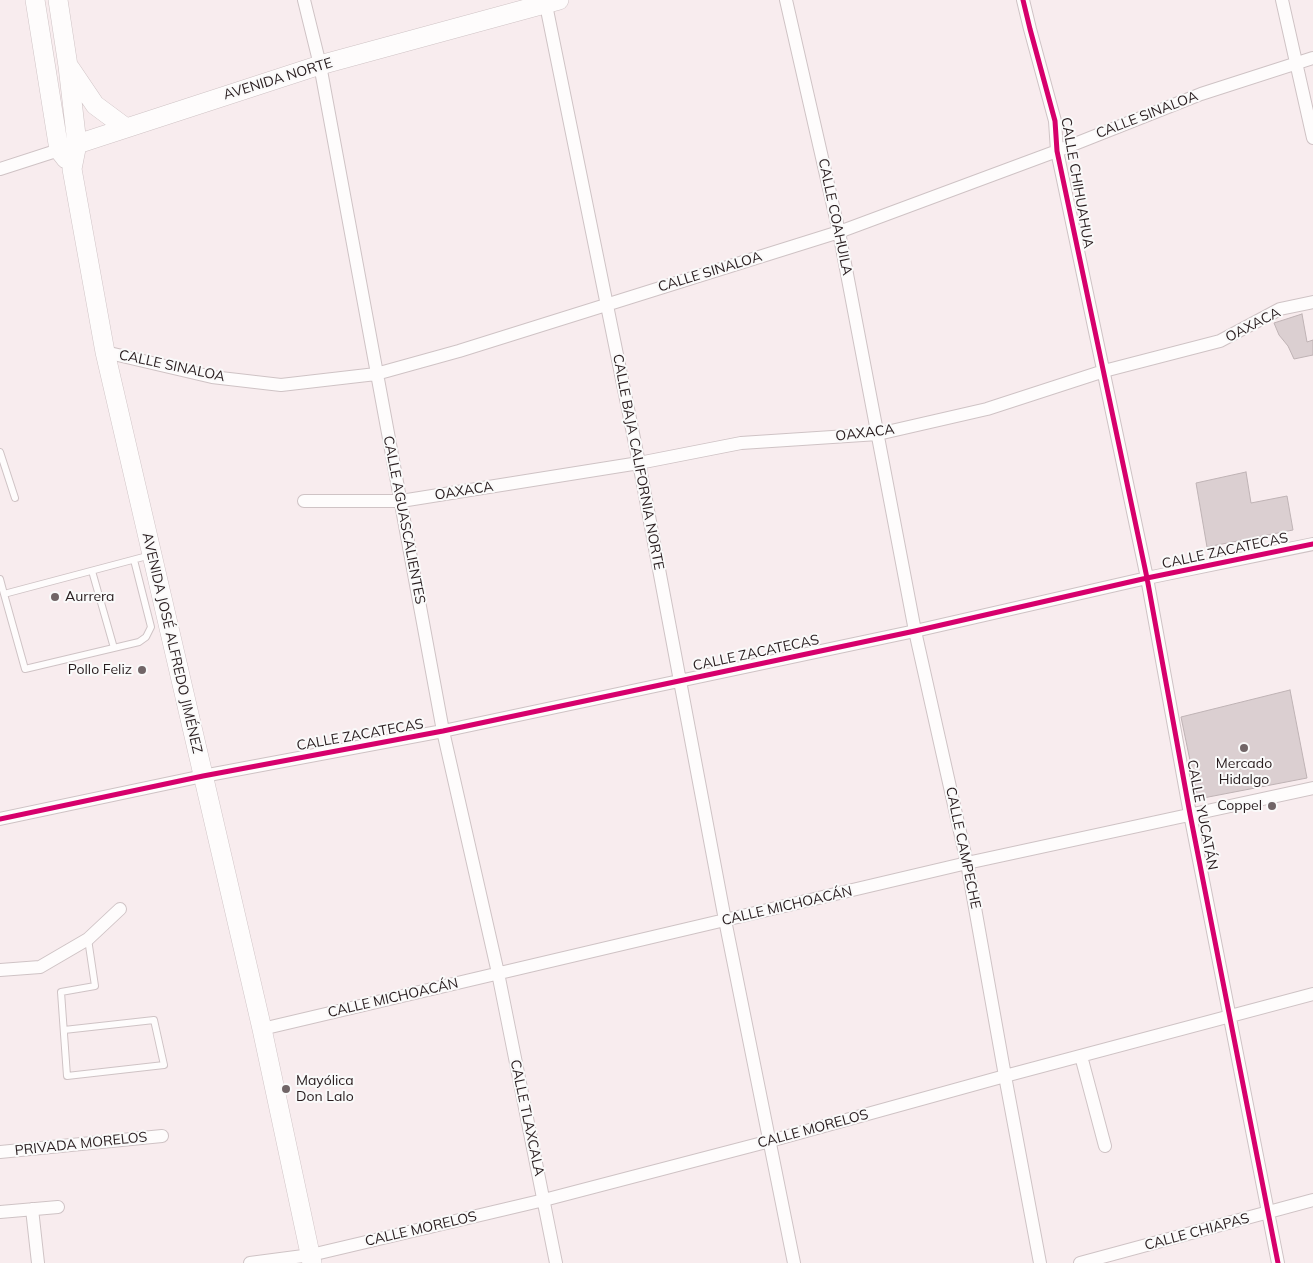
<!DOCTYPE html>
<html>
<head>
<meta charset="utf-8">
<style>
	body { margin:0 }
	canvas { display:block; background:#f8ecee }
</style>
</head>
<body>
<canvas width="1313" height="1263"></canvas>
<script>
const context = document.querySelector('canvas').getContext('2d');
context.lineJoin = 'round';
function fillPath(path, color) { context.fillStyle = color; context.fill(path, 'evenodd'); }
const toPath = rows => new Path2D(rows.map(r => 'M' + r).join(''));
function strokePath(path, color, width, dash) { context.strokeStyle = color; context.lineWidth = width; context.lineCap = dash ? 'butt' : 'round'; context.setLineDash(dash || []); context.stroke(path); }
function write(font, color, halo, rows, align = 'center') {
  context.font = font + ' Mulish,sans-serif'; context.lineWidth = 4; context.setLineDash([]); context.textBaseline = 'middle'; context.strokeStyle = halo; context.fillStyle = color; for (const [text, x, y, turn = 0] of rows) {
    context.save(); context.translate(x, y); context.rotate((+turn || 0) * Math.PI / 180); context.textAlign = isNaN(turn) ? turn : align; if (halo) context.strokeText(text, 0, 0); context.fillText(text, 0, 0); context.restore();
  }
}
const building = toPath([
	[1302,314,1307,342,1313,340,1313,355,1294,359,1288,346,1279,335,1274,323,1302,314],
	[1246,472,1251,503,1287,496,1293,530,1207,547,1196,483,1246,472],
	[1290,690,1307,778,1198,799,1181,717,1290,690]
]);
fillPath(building, '#dbcfd1');
strokePath(building, '#bfb3b5', 1);
const service = toPath([
	[0,452,15,498],
	[134,560,151,627,146,637,139,642,25,669,4,594,151,555],
	[92,571,114,648],
	[0,579,4,594],
	[64,1030,154,1020,164,1065,67,1076,61,992,95,986,88,939]
]);
const minor = toPath([
	[304,0,320,65,443,731,498,973,556,1263],
	[545,0,639,463,725,920,794,1263],
	[786,0,839,232,915,631,967,863,1005,1076,1040,1263],
	[1023,0,1030,29,1055,121,1057,151,1147,578,1190,814,1278,1263],
	[1282,0,1313,138],
	[0,169,59,150],
	[105,352,212,377,281,385,376,374,459,351,839,232,1057,151,1201,94,1313,58],
	[304,501,401,501,639,463,741,443,878,434,987,409,1104,371,1220,341,1280,309,1313,302],
	[0,819,203,776,443,731,915,631,1147,578,1313,544],
	[0,970,40,967,88,939,120,909],
	[262,1029,967,863,1313,788],
	[1081,1056,1105,1146],
	[0,1152,162,1136],
	[32,1209,38,1263],
	[0,1212,58,1207],
	[250,1263,311,1255,544,1200,770,1141,1005,1076,1313,994],
	[1080,1263,1313,1200]
]);
const primary = toPath([
	[35,0,59,150,66,159],
	[58,0,68,66,77,144,72,169,105,352,262,1029,312,1263],
	[70,68,95,105,126,128],
	[59,150,320,65,559,0]
]);
strokePath(service, '#cfc3c5', 8);
strokePath(minor, '#cfc3c5', 14);
strokePath(primary, '#cfc3c5', 20);
strokePath(service, '#fefcfc', 6);
strokePath(minor, '#fefcfc', 12);
strokePath(primary, '#fefcfc', 19);
strokePath(toPath([
	[1023,0,1030,29,1055,121,1057,151,1147,578,1190,814,1278,1263],
	[0,819,203,776,443,731,915,631,1147,578,1313,544]
]), '#d6006c', 5);
for (const [x, y, r, color] of [
	[55,597,5,"#716567"],
	[142,670,5,"#716567"],
	[1244,748,5,"#716567"],
	[1272,806,5,"#716567"],
	[286,1089,5,"#716567"]
]) { const dot = new Path2D(); dot.arc(x, y, r, 0, 2 * Math.PI); context.fillStyle = color; context.fill(dot); strokePath(dot, '#fafafa', 2); }
write('14px', '#281c1e', '#fafafa', [
	["AVENIDA NORTE",278,79,-17],
	["CALLE SINALOA",1147,115,-21],
	["CALLE CHIHUAHUA",1077,183,80],
	["CALLE COAHUILA",835,217,78],
	["CALLE SINALOA",710,272,-17],
	["OAXACA",1253,325,-27],
	["CALLE SINALOA",172,366,12],
	["OAXACA",865,433,-7],
	["CALLE BAJA CALIFORNIA NORTE",638,462,79],
	["OAXACA",464,491,-9],
	["CALLE AGUASCALIENTES",404,520,79],
	["CALLE ZACATECAS",1225,551,-12],
	["AVENIDA JOSÉ ALFREDO JIMÉNEZ",172,643,77],
	["CALLE ZACATECAS",756,653,-12],
	["CALLE ZACATECAS",360,735,-10],
	["CALLE YUCATÁN",1202,815,79],
	["CALLE CAMPECHE",963,848,78],
	["CALLE MICHOACÁN",787,906,-13],
	["CALLE MICHOACÁN",393,998,-13],
	["CALLE TLAXCALA",527,1118,78],
	["CALLE MORELOS",813,1129,-15],
	["PRIVADA MORELOS",81,1144,-6],
	["CALLE MORELOS",421,1229,-13],
	["CALLE CHIAPAS",1197,1232,-15]
]);
write('14px', '#281c1e', '#fafafa', [
	["Aurrera",65,597],
	["Pollo Feliz",132,670,"right"],
	["Mercado",1244,764,"center"],
	["Hidalgo",1244,780,"center"],
	["Coppel",1262,806,"right"],
	["Mayólica",296,1081],
	["Don Lalo",296,1097]
], 'left');
</script>
</body>
</html>
